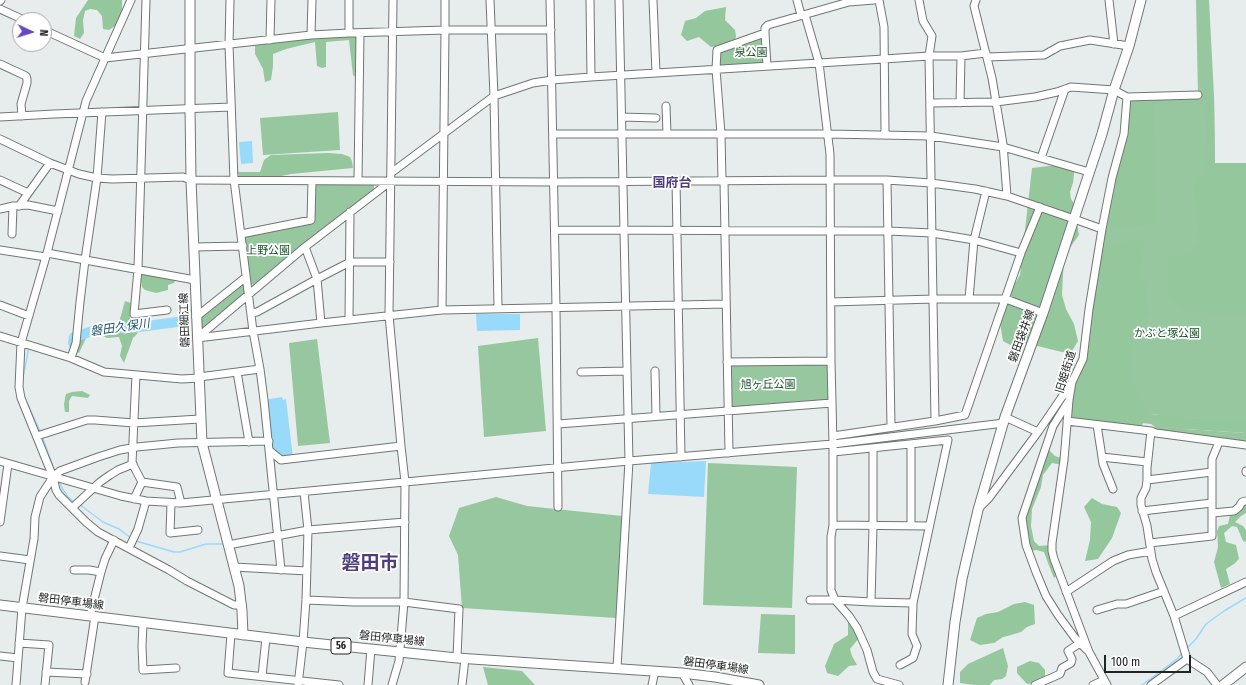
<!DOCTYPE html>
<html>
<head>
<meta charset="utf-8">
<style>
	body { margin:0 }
	#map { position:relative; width:1246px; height:685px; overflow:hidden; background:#e7ecec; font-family:"Fira Sans Condensed",sans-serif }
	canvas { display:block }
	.north { position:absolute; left:12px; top:12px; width:40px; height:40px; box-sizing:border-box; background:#fff; border:1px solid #a7a7a7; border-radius:50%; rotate:94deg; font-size:11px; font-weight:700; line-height:16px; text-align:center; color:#222424 }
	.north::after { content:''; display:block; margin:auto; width:14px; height:18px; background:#6745be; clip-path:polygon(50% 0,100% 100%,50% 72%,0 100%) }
	.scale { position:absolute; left:1104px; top:655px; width:87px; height:18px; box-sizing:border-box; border:2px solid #222424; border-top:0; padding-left:5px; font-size:12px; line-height:14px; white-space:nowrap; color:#222424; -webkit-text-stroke:3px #fff; paint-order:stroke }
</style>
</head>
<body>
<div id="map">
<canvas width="1246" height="685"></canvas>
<div class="north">N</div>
<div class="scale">100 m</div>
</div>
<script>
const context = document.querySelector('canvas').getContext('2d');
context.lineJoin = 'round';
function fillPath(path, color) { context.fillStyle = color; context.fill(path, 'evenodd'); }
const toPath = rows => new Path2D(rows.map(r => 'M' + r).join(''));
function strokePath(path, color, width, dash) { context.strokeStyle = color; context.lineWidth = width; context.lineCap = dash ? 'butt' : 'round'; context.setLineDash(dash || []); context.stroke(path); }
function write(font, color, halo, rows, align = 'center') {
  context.font = font + ' "Fira Sans Condensed","Noto Sans JP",sans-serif'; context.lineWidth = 3.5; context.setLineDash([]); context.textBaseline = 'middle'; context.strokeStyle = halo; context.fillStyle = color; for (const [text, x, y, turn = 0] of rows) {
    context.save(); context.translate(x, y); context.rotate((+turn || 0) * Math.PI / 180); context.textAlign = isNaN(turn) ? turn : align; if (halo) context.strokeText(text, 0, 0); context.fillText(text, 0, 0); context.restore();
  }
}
fillPath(toPath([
	[1196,0,1209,0,1214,96,1215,163,1246,163,1246,422,1168,417,1159,414,1152,415,1185,429,1246,433,1246,442,1162,433,1151,424,1075,415,1084,351,1127,97,1198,95],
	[765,33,767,66,719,69,717,50],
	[338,112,340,150,263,155,260,118],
	[315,183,374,185,374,189,256,286,251,284,244,238,247,235,310,222],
	[244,282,247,294,206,328,202,327,201,316],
	[538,338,546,431,484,437,478,346],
	[317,339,330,443,298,446,289,343],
	[827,363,829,365,829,399,826,401,733,407,732,406,732,366,734,365],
	[708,463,797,467,792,608,703,605],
	[496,497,527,506,622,516,616,618,462,608,458,555,449,536,459,508],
	[761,614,795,615,795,654,758,653],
	[1003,648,1008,666,1006,676,1002,679,994,680,990,685,974,685,960,683,960,672,968,664]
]), '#96c79f');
fillPath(toPath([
	[88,0,122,0,122,14,115,26,109,30,103,29,102,16,97,10,90,9,85,11,83,20,84,33,80,39,74,36,76,18],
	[726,7,725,20,735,30,736,36,734,44,711,47,699,37,687,41,681,35,685,21,696,18,705,11],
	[359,35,359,80,353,75,349,40,326,42,326,67,322,68,317,66,315,42,286,49,273,54,273,66,271,80,265,82,263,69,255,54,255,42],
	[1198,95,1204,96,1202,103,1153,104,1157,223,1128,227,1117,226,1105,217,1131,103,1137,97],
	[1205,96,1214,96,1215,163,1246,163,1246,316,1182,310,1169,298,1168,275,1169,257,1189,254,1200,240,1193,178,1208,176],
	[328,153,342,154,350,157,352,161,353,168,291,174,276,177,239,176,238,172,260,172,264,160,271,155],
	[1065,164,1075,165,1073,183,1070,192,1071,199,1077,208,1077,223,1079,235,1064,256,1062,295,1066,309,1074,324,1078,341,1072,351,1062,352,1025,343,1012,346,1003,341,1000,323,1010,292,1020,275,1032,168],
	[1133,241,1143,242,1142,260,1138,269,1139,276,1146,285,1146,300,1148,312,1133,333,1131,372,1134,386,1142,401,1147,418,1140,428,1131,429,1093,420,1080,423,1071,417,1069,400,1079,369,1088,352,1100,244],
	[142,272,176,278,174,283,168,285,168,290,156,293,145,290,142,287,141,280],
	[125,301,131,303,130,319,131,327,138,333,133,338,124,363,120,356,122,346,119,337,107,338,99,334,87,336,79,353,74,351,74,337,87,333,102,326,114,328,120,319],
	[82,391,90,395,88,398,72,396,69,401,69,412,65,412,64,404,66,394,72,392],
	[1159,414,1188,418,1246,420,1246,433,1185,429,1153,421,1152,415],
	[1049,450,1055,456,1061,458,1063,465,1052,463,1043,475,1041,487,1032,509,1031,526,1034,541,1039,546,1052,545,1058,575,1054,578,1048,563,1044,552,1036,550,1032,551,1025,540,1025,509],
	[1092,498,1102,504,1117,507,1121,513,1112,538,1098,559,1085,561,1090,540,1091,522,1084,507],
	[1246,498,1246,513,1241,516,1235,522,1243,526,1246,530,1246,542,1243,541,1237,527,1232,526,1224,533,1226,542,1236,545,1239,559,1234,564,1226,569,1230,584,1221,588,1214,562,1218,547,1217,531,1219,526,1228,524,1230,515],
	[1025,602,1034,605,1035,624,1027,627,1021,632,1011,635,1003,637,994,643,980,645,970,640,977,618,986,614,998,612,1014,604],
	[848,622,854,626,859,638,850,649,852,656,857,665,849,666,838,676,827,673,825,666,834,644,848,635],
	[1030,661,1039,663,1045,670,1045,681,1027,684,1017,673,1017,667],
	[483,667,522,671,535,685,488,685]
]), '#95c79d');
fillPath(toPath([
	[252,141,253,163,241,164,239,142],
	[476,314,520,314,520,330,477,331],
	[282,397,283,400,286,399,293,458,282,459,272,453,264,400],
	[706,461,704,497,648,494,651,463]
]), '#99dafb');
strokePath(toPath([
	[23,377,29,347],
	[27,403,41,433],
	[42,436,55,472],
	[59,481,62,488,68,497,74,502],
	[79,504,103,522,119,529,131,538],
	[136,541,174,552,180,552,206,544,223,544],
	[1186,649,1196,639,1206,624,1224,611,1246,598],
	[1142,685,1177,659,1182,653]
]), '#99dafb', 1.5);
strokePath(toPath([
	[73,343,74,337,99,329,140,327,184,321]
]), '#99dafb', 10);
const minor = toPath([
	[131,0,86,101,47,253,21,343,19,387,21,398,53,477,56,490,59,495,86,522,98,532,169,570,187,581,234,605,242,605],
	[146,0,138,269,134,314,167,310],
	[230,0,229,45,234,180,253,331,260,369,264,400,281,570],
	[349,0,349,33],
	[490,0,494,96,498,308],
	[550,0,556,307,558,507],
	[590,0,591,77],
	[653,0,656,73],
	[797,0,801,15],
	[879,0,884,27,885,134],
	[919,0,923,21,932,36,929,56,935,421],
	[976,0,974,6,992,78,1003,144,1007,196],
	[1109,0,1114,44],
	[0,1,1,0],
	[0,9,24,20],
	[805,15,819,63,830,154,831,361,833,444,833,525,831,537,831,590,835,600,849,616,857,628,867,650,873,672,877,679,899,685],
	[44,30,105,58,311,35,349,33,445,30,551,30],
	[311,35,312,0],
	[270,40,271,0],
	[987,57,1044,55,1060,46,1090,40,1129,46],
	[0,64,26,76,27,79,27,83,21,104,22,116],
	[767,66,765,33,765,28,768,25,849,2,874,0],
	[1127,97,1198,95],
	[930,103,996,102,1035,97,1057,92,1071,87,1114,90,1127,97,1124,134,1112,178,1102,229,1089,309,1083,359,1072,382,1069,400,1064,460,1052,543,1052,551,1054,559,1089,652,1107,685],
	[960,103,961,56],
	[666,106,667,134],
	[0,117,54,114,231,107],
	[622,117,656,118],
	[553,134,828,134,931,136,1003,147,1089,172],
	[0,139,50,163,79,174,97,178,112,179,183,177,191,180,553,182,829,180,887,180,931,183,975,189,1007,196,1074,219,1102,229],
	[1041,158,1065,89],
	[391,173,494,96,533,83,552,80,591,77,884,59,929,56,961,56,986,53],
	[0,180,28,193],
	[358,180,360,33],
	[676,180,681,457],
	[887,180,891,427],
	[722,181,721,134,716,69,717,50,765,33],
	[724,181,729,453],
	[19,206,50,163],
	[0,209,13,206],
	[555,230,888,231,932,233,974,240,1021,253],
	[12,234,13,206,28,205,58,211],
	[241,234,311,220,312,181],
	[194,247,243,246],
	[305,247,317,279,321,323],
	[0,250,46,257],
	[47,253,195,280],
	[969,299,974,240,986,191],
	[831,302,934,299,1006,299,1043,313],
	[0,305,29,316],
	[442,310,445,30,445,0],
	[251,313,257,312,317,279,350,262,390,262],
	[196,317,246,277],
	[349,320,350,212],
	[0,336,71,358,104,372,182,379,199,378],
	[197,338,321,323,442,310,726,304],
	[197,338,305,247,391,181],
	[71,358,76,343,80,302,85,260,97,178,102,112],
	[727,362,831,361],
	[655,371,656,416],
	[237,372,249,442],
	[581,372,627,371],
	[199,377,260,369],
	[1068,402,1053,426,1022,518,1026,545,1036,572,1046,596,1058,615,1075,638,1087,650],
	[1005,417,1038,432],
	[1067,421,1151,431,1156,433,1246,445],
	[558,424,832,403],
	[1097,425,1102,457,1147,462],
	[1151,431,1147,468,1147,480,1146,488,1141,498,1141,505,1147,526,1152,559,1156,572,1174,616,1187,659,1207,672,1217,685],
	[37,436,87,420,95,420,134,423,200,419],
	[833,436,935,421,965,415,1021,253,1040,207],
	[270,451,281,460,401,446],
	[1102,457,1103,464,1113,489],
	[0,461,121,496,146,501,181,503,629,461,833,444,1004,423],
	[1246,471,1246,472],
	[1147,480,1212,472],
	[142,482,177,487,181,503],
	[134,499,142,482,132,463,136,375],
	[171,503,170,533,198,530],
	[72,508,100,482,110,475,118,470,133,464],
	[979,508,989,498,1038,432,1070,385],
	[1142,511,1212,503],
	[1212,513,1234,511,1239,507,1242,502,1246,501],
	[0,522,8,464],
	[833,525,929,526],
	[911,526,911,444],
	[1150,543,1212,536,1212,459,1219,442],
	[228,545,308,530,405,522],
	[129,548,138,529,146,501],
	[0,556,30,560],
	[234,567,307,571],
	[74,570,89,570,101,572],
	[1066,592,1113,561,1128,555,1151,551],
	[306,600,354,602,404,602,459,609,457,658],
	[810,600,835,600,871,602,913,603,948,440,833,452],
	[871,602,873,526,873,448],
	[1097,610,1117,604,1126,604,1164,591],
	[90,616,101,572,105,559,114,540],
	[1174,616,1246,582],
	[143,623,142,646,143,670,176,668],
	[231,634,228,673,339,685],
	[19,643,49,645,45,685],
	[0,656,18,658],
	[900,665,913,658,917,646,912,634,913,603],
	[617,668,629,461,619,0],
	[46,672,87,674],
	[682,673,689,685],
	[262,676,266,638],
	[85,682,95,616],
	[16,685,22,608,34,539,35,517,40,497,53,477,60,471,98,457,120,450,137,447,178,443,269,441],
	[298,685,303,642,306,600,308,530,304,492],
	[368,685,371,649],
	[392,685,399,661,404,602,405,482,401,446,389,315,393,0],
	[462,685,465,659],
	[652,685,655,671],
	[1035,685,1060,674,1062,668,1071,663,1072,659,1068,651,1080,643],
	[1093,685,1104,680],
	[1151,685,1187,659]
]);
const major = toPath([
	[190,0,190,108,191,180,202,443,239,586,242,611,243,635],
	[0,605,303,642,457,658,682,673,715,677,759,685],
	[948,685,955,622,962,579,978,510,1005,417,1043,313,1102,134,1114,90,1129,46,1141,0],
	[1223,685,1246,667]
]);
strokePath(minor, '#717675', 9);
strokePath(major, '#717675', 11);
strokePath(minor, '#fff', 7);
strokePath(major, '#fff', 9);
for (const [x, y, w] of [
	[341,646,20]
]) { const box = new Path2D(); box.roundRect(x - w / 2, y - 8, w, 16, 3); context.fillStyle = '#fff'; context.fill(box); strokePath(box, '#222424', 1); }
write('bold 10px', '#222424', null, [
	["56",341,646]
]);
write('11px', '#195028', '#fff', [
	["泉公園",751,53],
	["上野公園",268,251],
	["かぶと塚公園",1167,334],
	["旭ヶ丘公園",768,385]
]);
write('11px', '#222424', '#fff', [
	["磐田細江線",185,320,-92],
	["磐田袋井線",1022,336,-70],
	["旧姫街道",1066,372,-73],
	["磐田停車場線",71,602,7],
	["磐田停車場線",392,639,6],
	["磐田停車場線",716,666,8]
]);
write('italic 12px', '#23566d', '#fff', [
	["磐田久保川",120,328,-8]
]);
write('bold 13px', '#4d3f7d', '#fff', [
	["国府台",672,183]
]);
write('bold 19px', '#4d3f7d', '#fff', [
	["磐田市",370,564]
]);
</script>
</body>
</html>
